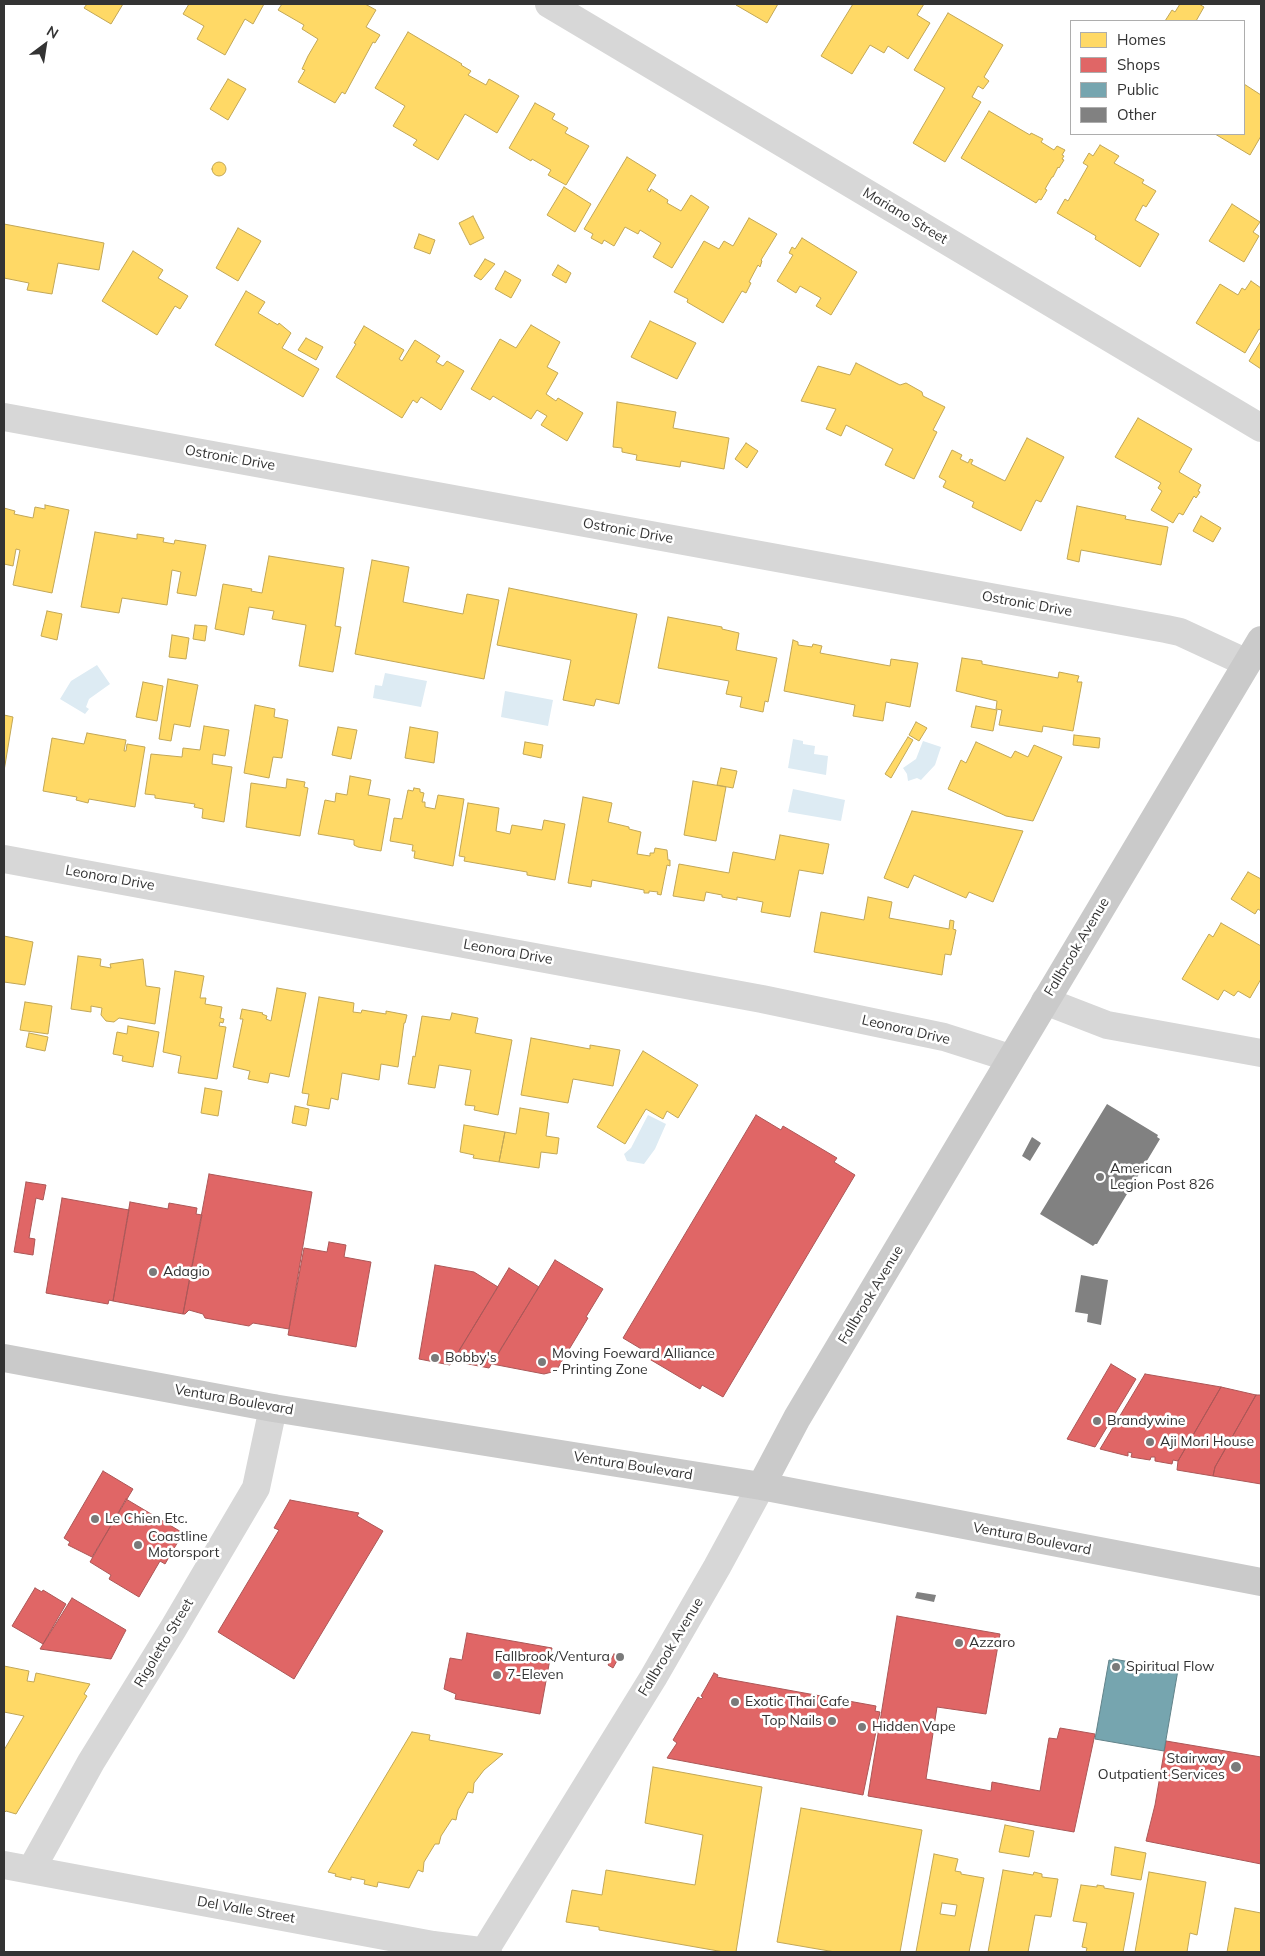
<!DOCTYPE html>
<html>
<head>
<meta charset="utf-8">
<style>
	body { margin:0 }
	#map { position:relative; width:1265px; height:1956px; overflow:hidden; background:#fff; font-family:Mulish,sans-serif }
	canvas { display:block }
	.frame { position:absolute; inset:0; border:5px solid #333; pointer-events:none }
	.legend { position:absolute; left:1070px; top:20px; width:175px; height:115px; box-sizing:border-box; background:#fff; border:1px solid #adadad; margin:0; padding:6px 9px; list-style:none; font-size:15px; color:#333 }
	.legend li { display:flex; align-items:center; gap:10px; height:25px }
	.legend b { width:25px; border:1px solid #adadad }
	.north { position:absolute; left:20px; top:20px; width:50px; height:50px; -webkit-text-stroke:4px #fff; paint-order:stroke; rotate:31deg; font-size:14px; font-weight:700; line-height:20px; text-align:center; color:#333 }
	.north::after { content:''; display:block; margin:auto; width:18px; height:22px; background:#333; clip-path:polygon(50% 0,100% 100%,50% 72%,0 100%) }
</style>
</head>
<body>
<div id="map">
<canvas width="1265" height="1956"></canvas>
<div class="frame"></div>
<ul class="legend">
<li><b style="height:14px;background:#ffd966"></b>Homes</li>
<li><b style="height:14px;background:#e06666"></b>Shops</li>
<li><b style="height:14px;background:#76a5af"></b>Public</li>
<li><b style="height:14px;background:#818181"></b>Other</li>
</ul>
<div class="north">N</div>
</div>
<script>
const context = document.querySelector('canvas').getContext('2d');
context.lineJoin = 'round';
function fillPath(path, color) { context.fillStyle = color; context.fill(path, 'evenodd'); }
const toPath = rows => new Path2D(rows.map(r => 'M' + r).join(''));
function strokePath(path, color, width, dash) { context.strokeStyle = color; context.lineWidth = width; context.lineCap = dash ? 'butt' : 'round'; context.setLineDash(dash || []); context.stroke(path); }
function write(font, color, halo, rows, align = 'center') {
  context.font = font + ' Mulish,sans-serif'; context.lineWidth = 5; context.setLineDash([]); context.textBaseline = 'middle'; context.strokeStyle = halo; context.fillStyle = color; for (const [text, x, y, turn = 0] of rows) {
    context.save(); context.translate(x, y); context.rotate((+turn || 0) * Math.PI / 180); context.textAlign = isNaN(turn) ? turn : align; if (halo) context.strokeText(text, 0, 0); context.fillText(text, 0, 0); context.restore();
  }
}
fillPath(toPath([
	[97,665,110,684,89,699,86,707,89,709,85,714,60,699,71,681],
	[385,673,427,681,421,707,373,698,375,685,382,686],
	[505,691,553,700,548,726,501,717],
	[793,739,803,741,803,744,815,746,814,754,828,756,826,775,788,768],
	[923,741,941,747,935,765,921,780,917,778,908,781,907,774,903,768,916,759],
	[793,789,845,800,841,821,788,812],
	[648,1115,666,1124,655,1149,644,1164,627,1161,624,1154,631,1148]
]), '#ddebf3');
const homes = toPath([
	[87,4,123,4,111,24,84,8,87,4],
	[189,4,264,4,253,24,245,19,225,55,197,39,204,26,183,14,189,4],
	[282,4,365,4,376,10,366,27,380,35,375,43,373,42,345,94,342,92,335,103,298,82,305,70,302,69,308,56,318,39,302,29,304,25,278,10,282,4],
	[737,4,778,4,767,23,736,5,737,4],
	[853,4,924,4,917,15,930,23,908,59,888,46,884,53,870,45,852,74,821,56,853,4],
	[1180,4,1199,4,1204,7,1196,21,1165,21,1172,10,1175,12,1180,4],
	[948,13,1003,45,984,77,989,81,983,89,978,86,972,97,981,102,945,162,913,143,945,88,914,70,948,13],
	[408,32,462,64,461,65,471,71,468,75,486,85,489,79,519,96,497,133,465,114,438,160,413,145,417,140,393,126,405,106,375,88,408,32],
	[228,79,246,89,228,120,210,109,228,79],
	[1244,84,1261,95,1261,136,1250,155,1215,134,1244,134,1244,84],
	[535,103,555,114,552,119,568,128,565,133,589,146,566,185,548,175,551,170,532,159,531,161,509,148,535,103],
	[989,111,1030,135,1031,133,1043,139,1041,142,1054,150,1057,146,1065,150,1062,155,1064,156,1062,159,1064,160,1059,168,1058,167,1053,177,1052,177,1045,189,1047,190,1041,200,1039,199,1036,203,961,158,989,111],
	[1100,145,1119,156,1114,163,1144,180,1142,183,1156,191,1146,207,1143,205,1135,220,1159,234,1140,267,1095,239,1096,236,1057,213,1065,199,1068,201,1088,166,1083,163,1089,153,1093,156,1100,145],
	[627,157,656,175,647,190,650,192,651,189,668,200,667,203,681,211,691,195,709,207,672,268,653,257,661,243,640,230,638,234,625,227,614,246,604,240,602,244,591,238,593,234,584,229,627,157],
	'212 169a7 7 0 1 1 14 0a7 7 0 1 1-14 0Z',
	[564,187,591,204,575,232,547,215,564,187],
	[1232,204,1260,222,1253,232,1259,236,1244,262,1209,241,1232,204],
	[473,216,484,238,470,245,459,223,473,216],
	[749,218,777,234,761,260,762,261,760,267,758,265,749,282,751,283,746,293,742,291,723,323,687,302,688,299,674,292,704,241,719,249,724,241,733,246,749,218],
	[4,224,104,243,99,270,58,263,52,294,27,290,29,283,4,278,4,224],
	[238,228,261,241,238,281,216,268,238,228],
	[419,234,435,240,430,254,414,248,419,234],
	[802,238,857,272,831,315,816,306,821,298,800,286,796,293,777,281,793,255,789,253,792,247,795,249,802,238],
	[133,251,163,270,158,278,188,296,180,309,175,306,157,335,102,301,133,251],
	[485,259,495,264,481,280,474,276,485,259],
	[558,265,571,273,566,283,552,275,558,265],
	[505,271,521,280,511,298,495,289,505,271],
	[1251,281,1261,288,1261,330,1259,329,1245,353,1196,323,1220,284,1238,295,1242,288,1245,290,1251,281],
	[246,291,265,302,258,313,278,325,279,323,291,333,282,348,319,369,303,397,215,345,246,291],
	[650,321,696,343,677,379,631,357,650,321],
	[531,325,560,342,547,367,558,373,546,394,556,401,558,398,583,413,567,441,541,425,547,416,537,410,531,419,493,396,490,400,471,389,500,339,516,348,531,325],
	[364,326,404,350,399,359,402,361,415,340,440,356,436,362,443,366,447,361,464,371,441,410,421,397,417,403,413,400,402,418,336,377,356,344,354,343,364,326],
	[306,338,323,347,316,360,298,350,306,338],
	[1261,341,1261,369,1249,361,1261,341],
	[856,363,900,385,906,383,922,392,923,396,945,407,933,430,937,432,914,479,885,465,893,449,846,425,841,436,826,429,836,409,801,401,818,366,850,375,856,363],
	[617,402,676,412,673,428,729,438,724,469,681,461,680,467,636,460,637,455,622,452,622,448,613,447,617,402],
	[1138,418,1192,449,1179,472,1201,485,1198,491,1200,492,1196,498,1194,496,1183,515,1179,513,1173,523,1151,510,1162,491,1158,488,1161,483,1115,457,1138,418],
	[1027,438,1064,457,1041,502,1036,500,1021,531,972,507,974,502,943,487,946,481,939,477,952,450,962,455,960,459,968,463,970,459,973,460,971,464,1005,481,1027,438],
	[746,443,758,451,747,468,735,459,746,443],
	[45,505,69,510,52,593,13,585,20,550,16,549,13,566,4,564,4,508,15,511,14,514,33,518,35,507,45,509,45,505],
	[1077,506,1126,516,1125,519,1168,527,1161,565,1081,550,1079,562,1067,559,1077,506],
	[1201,516,1221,528,1213,542,1193,531,1201,516],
	[95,532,137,539,137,534,164,538,163,542,174,544,175,540,206,545,196,596,177,593,181,572,172,570,167,605,122,598,119,613,81,607,95,532],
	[269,556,344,568,335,626,341,627,333,672,299,666,306,625,272,619,274,611,249,607,244,635,215,629,223,584,252,589,251,591,262,593,269,556],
	[372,560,409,567,403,602,463,614,467,594,499,600,484,679,355,654,372,560],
	[509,588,637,614,619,704,596,699,594,706,563,700,571,660,497,645,509,588],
	[47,611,62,614,57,640,41,636,47,611],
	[668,617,722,627,722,629,739,633,736,650,777,658,768,702,765,701,763,712,740,707,742,697,726,694,729,681,658,668,668,617],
	[195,625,207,626,205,641,193,639,195,625],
	[172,635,189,638,186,659,169,657,172,635],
	[793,640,798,642,798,645,812,647,813,644,822,646,820,653,890,666,891,659,918,663,910,707,886,702,883,721,853,716,855,705,784,691,793,640],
	[962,658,982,661,982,664,1058,678,1059,672,1079,676,1077,682,1082,682,1073,731,1043,726,1042,732,999,725,1002,710,996,709,997,701,956,691,962,658],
	[168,679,198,685,190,727,174,724,171,741,159,739,168,679],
	[143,682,163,686,157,721,136,717,143,682],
	[255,705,275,709,274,717,288,720,282,758,273,757,269,778,244,773,255,705],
	[976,706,997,710,993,731,971,727,976,706],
	[4,715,13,717,4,771,4,715],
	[916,722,927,728,919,741,909,735,916,722],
	[204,726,229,730,225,756,213,754,212,764,232,767,224,822,202,818,203,809,194,807,195,804,155,798,155,795,145,794,151,754,182,757,183,748,200,750,204,726],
	[338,727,357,730,351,759,332,755,338,727],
	[410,727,438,732,434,763,405,758,410,727],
	[87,733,126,740,124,751,126,751,127,744,145,747,135,807,89,799,88,803,76,800,77,797,43,791,52,738,84,744,87,733],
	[1074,735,1100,738,1099,748,1073,745,1074,735],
	[908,737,913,740,891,778,885,774,908,737],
	[525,742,543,745,541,758,523,754,525,742],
	[976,742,1011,758,1015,751,1028,757,1034,745,1062,757,1033,821,1006,816,948,789,961,760,966,763,976,742],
	[721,768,737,771,733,788,717,785,721,768],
	[350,776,371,780,368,795,390,799,381,851,358,847,354,845,354,840,318,834,325,800,335,802,336,793,347,795,350,776],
	[287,779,305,782,304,787,308,788,300,836,246,827,251,783,286,788,287,779],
	[693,781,726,787,716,841,684,835,693,781],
	[414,788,420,789,420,792,424,793,422,802,425,802,425,807,435,809,438,795,464,799,453,866,414,858,415,851,412,851,413,845,390,841,394,818,402,819,408,790,413,791,414,788],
	[583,797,612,803,608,822,629,827,629,829,641,832,637,854,650,856,650,853,654,853,655,848,667,850,668,860,670,860,670,866,667,865,661,895,657,894,658,892,649,891,649,893,644,893,644,890,592,880,591,887,568,883,583,797],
	[468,803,499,808,496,831,510,834,512,825,542,830,544,820,565,824,555,880,527,875,527,872,464,861,465,857,459,856,468,803],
	[912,811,1023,831,993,902,969,892,966,898,914,875,908,888,884,878,912,811],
	[780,835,829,844,823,874,799,870,790,917,761,912,763,902,737,897,737,900,722,897,722,895,706,892,704,901,673,896,679,864,729,873,733,852,775,860,780,835],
	[1248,872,1261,879,1261,911,1258,909,1255,914,1231,899,1248,872],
	[868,897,892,902,889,918,949,929,950,920,954,921,953,929,956,930,951,955,945,954,942,975,814,952,821,912,864,920,868,897],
	[1221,923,1261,946,1261,979,1250,998,1238,991,1234,996,1224,990,1218,1000,1182,979,1209,934,1213,937,1221,923],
	[4,936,33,942,25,985,4,982,4,936],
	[78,956,101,959,100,966,111,968,110,964,143,959,146,986,160,988,155,1024,119,1018,114,1022,106,1021,101,1015,102,1008,91,1006,91,1012,71,1009,78,956],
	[175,971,204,976,200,998,206,998,205,1004,222,1007,220,1018,224,1019,223,1023,220,1022,219,1026,226,1027,217,1079,178,1073,181,1056,163,1052,175,971],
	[277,988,306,993,289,1077,270,1073,268,1083,248,1079,250,1071,233,1067,243,1019,240,1019,242,1009,263,1013,262,1014,267,1016,266,1019,271,1021,277,988],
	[319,997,354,1003,353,1012,361,1013,362,1010,386,1014,386,1011,407,1015,405,1023,404,1023,398,1067,381,1064,379,1080,342,1073,338,1100,331,1098,329,1109,307,1105,309,1094,302,1093,319,997],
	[25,1002,52,1006,48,1034,20,1030,25,1002],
	[452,1013,478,1018,475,1033,512,1040,498,1115,474,1110,475,1106,465,1105,471,1070,439,1065,435,1088,408,1084,413,1056,415,1057,422,1016,450,1020,452,1013],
	[128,1026,159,1032,153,1067,122,1061,123,1056,113,1054,117,1032,127,1034,128,1026],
	[29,1033,48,1037,45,1051,26,1047,29,1033],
	[531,1038,590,1049,590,1045,620,1050,613,1086,573,1079,568,1103,521,1095,531,1038],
	[643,1051,698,1085,678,1118,667,1111,663,1119,646,1109,625,1144,597,1127,643,1051],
	[205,1088,222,1091,218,1116,201,1113,205,1088],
	[295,1106,309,1109,306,1126,292,1123,295,1106],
	[520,1108,549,1113,546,1136,559,1138,557,1154,541,1152,539,1168,499,1162,505,1132,516,1134,520,1108],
	[464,1125,505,1132,499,1162,473,1158,474,1155,460,1152,464,1125],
	[4,1666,29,1671,27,1681,34,1682,36,1673,90,1684,84,1694,87,1696,16,1814,6,1811,4,1813,4,1750,24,1716,4,1712,4,1666],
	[412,1732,430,1735,429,1740,503,1754,484,1770,474,1783,473,1793,468,1792,458,1810,456,1820,452,1819,441,1836,439,1844,435,1844,424,1862,423,1872,418,1870,409,1888,378,1882,377,1887,364,1884,365,1880,351,1877,351,1880,335,1876,336,1874,328,1872,412,1732],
	[653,1767,762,1787,736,1952,724,1952,599,1930,599,1927,566,1922,572,1890,602,1895,606,1870,695,1885,703,1835,645,1823,653,1767],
	[801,1808,922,1830,900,1952,835,1952,777,1942,801,1808],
	[1005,1825,1034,1831,1029,1857,999,1852,1005,1825],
	[1115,1847,1146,1853,1141,1880,1111,1875,1115,1847],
	[934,1854,958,1859,955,1871,961,1872,961,1874,984,1878,969,1952,916,1952,934,1854],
	[942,1903,957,1905,955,1916,940,1914,942,1903],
	[1003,1870,1033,1875,1034,1872,1042,1874,1042,1877,1058,1879,1051,1917,1035,1915,1028,1952,988,1952,1003,1870],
	[1149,1872,1206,1882,1197,1935,1190,1933,1187,1952,1135,1952,1149,1872],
	[1081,1885,1097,1887,1097,1885,1104,1886,1104,1888,1134,1893,1123,1952,1086,1952,1087,1948,1082,1947,1087,1923,1073,1921,1081,1885],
	[1235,1908,1261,1913,1261,1952,1227,1952,1235,1908]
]);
fillPath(homes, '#ffd966');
strokePath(homes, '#c2a757', 1);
const shops = toPath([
	[756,1115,781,1130,783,1126,837,1158,834,1162,855,1175,723,1397,702,1385,700,1389,646,1357,648,1353,623,1338,756,1115],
	[209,1174,312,1192,289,1329,253,1323,249,1326,205,1318,203,1314,189,1310,185,1314,183,1314,209,1174],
	[26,1182,46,1185,43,1200,36,1198,29,1238,35,1239,33,1255,14,1252,26,1182],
	[62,1198,129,1210,113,1301,109,1300,108,1304,46,1293,62,1198],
	[130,1202,168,1209,169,1203,197,1208,196,1214,202,1215,183,1314,113,1301,130,1202],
	[329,1242,346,1245,344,1257,371,1262,356,1347,288,1335,304,1248,327,1252,329,1242],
	[555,1260,603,1289,586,1317,588,1318,556,1371,544,1374,492,1364,555,1260],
	[435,1265,474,1272,498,1287,450,1365,419,1359,435,1265],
	[509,1268,539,1287,489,1368,453,1361,509,1268],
	[1111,1364,1136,1379,1095,1447,1067,1439,1111,1364],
	[1145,1374,1221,1387,1178,1461,1173,1460,1172,1464,1155,1461,1155,1457,1151,1457,1150,1460,1131,1457,1132,1453,1128,1452,1128,1456,1100,1449,1145,1374],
	[1221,1387,1256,1395,1215,1467,1213,1476,1177,1470,1178,1461,1221,1387],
	[1256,1395,1261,1395,1261,1484,1213,1476,1215,1467,1256,1395],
	[103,1471,133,1489,92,1557,68,1545,70,1542,64,1538,103,1471],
	[126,1499,183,1533,165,1564,160,1561,139,1597,109,1579,111,1575,90,1562,126,1499],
	[290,1500,359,1513,357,1516,383,1531,294,1679,218,1632,279,1530,274,1528,290,1500],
	[35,1588,42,1592,43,1590,66,1604,43,1644,12,1626,35,1588],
	[72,1598,126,1630,111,1659,40,1649,72,1598],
	[897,1616,1000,1634,986,1714,937,1707,926,1779,991,1791,992,1782,1040,1791,1049,1738,1057,1739,1060,1728,1095,1734,1074,1832,868,1796,897,1616],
	[467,1633,552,1648,540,1714,455,1699,456,1694,444,1689,450,1658,462,1660,467,1633],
	[614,1654,619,1657,613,1668,608,1665,614,1654],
	[714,1673,718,1675,717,1677,727,1679,876,1706,875,1711,880,1712,863,1795,667,1758,677,1743,673,1740,698,1697,701,1699,703,1697,701,1696,714,1673],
	[1166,1741,1261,1757,1261,1864,1146,1841,1155,1805,1166,1741]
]);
fillPath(shops, '#e06666');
strokePath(shops, '#ac5757', 1);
const public = toPath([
	[1113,1659,1178,1670,1164,1751,1095,1739,1109,1660,1113,1661,1113,1659]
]);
fillPath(public, '#76a5af');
strokePath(public, '#62838a', 1);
fillPath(toPath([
	[1107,1104,1158,1135,1157,1137,1160,1139,1097,1244,1095,1244,1093,1246,1040,1214],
	[1032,1137,1041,1143,1030,1161,1022,1156],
	[1081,1275,1108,1280,1101,1325,1087,1322,1088,1314,1075,1312],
	[917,1592,936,1595,934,1602,915,1598]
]), '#818181');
strokePath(toPath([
	[549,4,1261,428],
	[4,417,1166,629,1180,632,1247,663],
	[4,859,762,999,944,1037,1010,1058],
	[1045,1001,1107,1025,1261,1053],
	[4,1865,433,1945,488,1952],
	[31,1870,91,1762,173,1629,256,1488,273,1408],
	[484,1952,653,1678,717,1567,761,1486]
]), '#d7d7d7', 28);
strokePath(toPath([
	[4,1358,273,1408,761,1486,1261,1582],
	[761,1486,797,1418,1261,640]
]), '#cacaca', 28);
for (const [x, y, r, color] of [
	[1100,1177,5,"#7a7a7a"],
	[153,1272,5,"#7a7a7a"],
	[435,1358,5,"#7a7a7a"],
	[542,1362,5,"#7a7a7a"],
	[1097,1421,5,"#7a7a7a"],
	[1150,1442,5,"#7a7a7a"],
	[95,1519,5,"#7a7a7a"],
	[138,1545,5,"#7a7a7a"],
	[959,1643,5,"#7a7a7a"],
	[620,1657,5,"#7a7a7a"],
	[1116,1667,5,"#7a7a7a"],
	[497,1675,5,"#7a7a7a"],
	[735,1702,5,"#7a7a7a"],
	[832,1721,5,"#7a7a7a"],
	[862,1727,5,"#7a7a7a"],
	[1236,1767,6,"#7a7a7a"]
]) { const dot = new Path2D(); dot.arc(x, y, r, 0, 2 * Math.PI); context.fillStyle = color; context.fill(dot); strokePath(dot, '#fff', 2); }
write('14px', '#333', '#fff', [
	["Mariano Street",905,216,31],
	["Ostronic Drive",230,458,10],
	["Ostronic Drive",628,531,10],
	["Ostronic Drive",1027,604,10],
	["Leonora Drive",110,878,10],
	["Fallbrook Avenue",1077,947,-59],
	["Leonora Drive",508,952,10],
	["Leonora Drive",906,1030,13],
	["Fallbrook Avenue",871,1295,-59],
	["Ventura Boulevard",234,1400,10],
	["Ventura Boulevard",633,1466,9],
	["Ventura Boulevard",1032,1539,11],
	["Rigoletto Street",164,1643,-59],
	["Fallbrook Avenue",671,1647,-59],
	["Del Valle Street",246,1910,10]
]);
write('14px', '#333', '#fff', [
	["American",1110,1169],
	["Legion Post 826",1110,1185],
	["Adagio",163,1272],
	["Moving Foeward Alliance",552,1354],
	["- Printing Zone",552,1370],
	["Bobby's",445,1358],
	["Brandywine",1107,1421],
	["Aji Mori House",1160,1442],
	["Le Chien Etc.",105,1519],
	["Coastline",148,1537],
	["Motorsport",148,1553],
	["Azzaro",969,1643],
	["Fallbrook/Ventura",610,1657,"right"],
	["Spiritual Flow",1126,1667],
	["7-Eleven",507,1675],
	["Exotic Thai Cafe",745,1702],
	["Top Nails",822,1721,"right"],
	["Hidden Vape",872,1727],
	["Stairway",1225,1759,"right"],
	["Outpatient Services",1225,1775,"right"]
], 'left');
</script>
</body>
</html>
